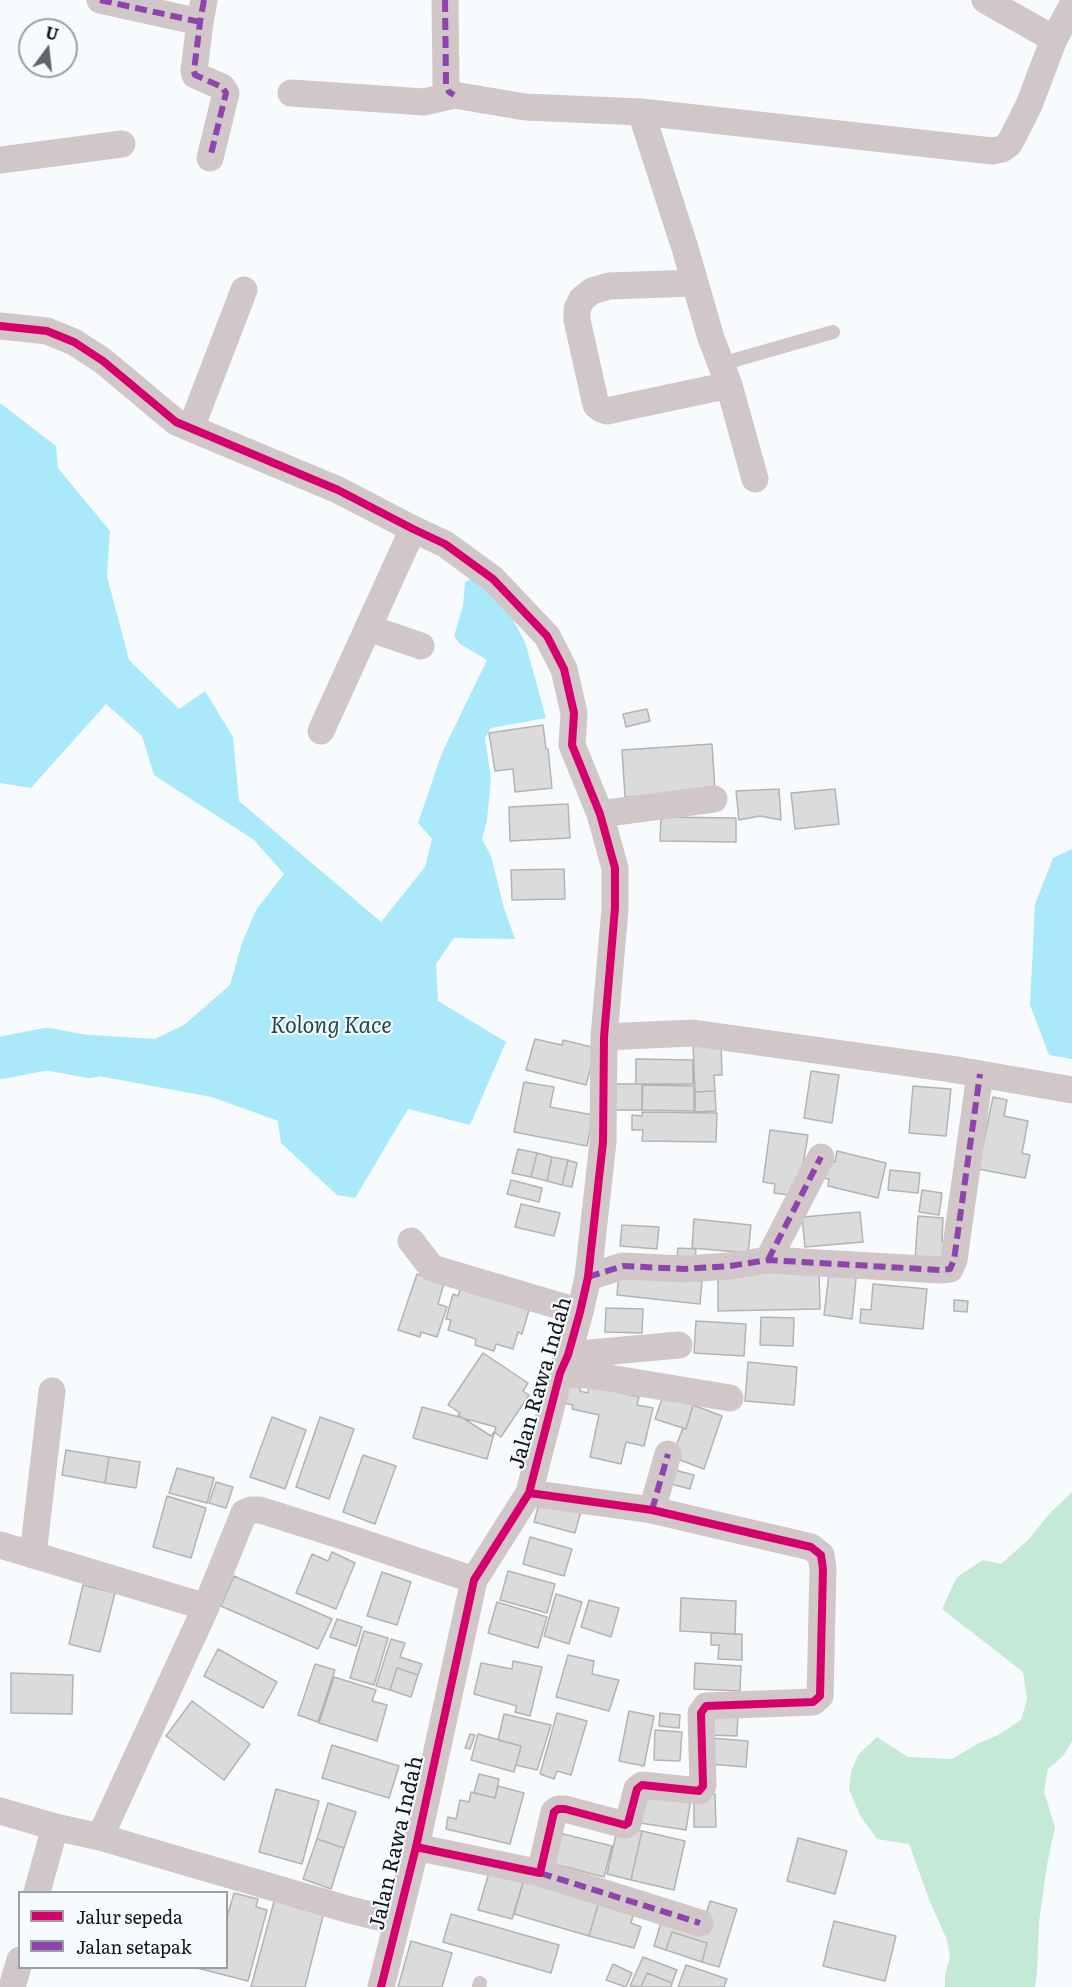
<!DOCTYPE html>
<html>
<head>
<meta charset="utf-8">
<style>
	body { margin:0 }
	#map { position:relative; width:1072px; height:1987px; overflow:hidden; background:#f8fbfd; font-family:Literata,serif }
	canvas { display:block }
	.legend { position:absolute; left:18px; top:1891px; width:210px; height:78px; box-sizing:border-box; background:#f6fbff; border:2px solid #9b9fa2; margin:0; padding:8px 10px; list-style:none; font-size:18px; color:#121416 }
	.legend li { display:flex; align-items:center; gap:12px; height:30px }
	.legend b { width:30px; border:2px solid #9b9fa2 }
	.north { position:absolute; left:18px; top:18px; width:60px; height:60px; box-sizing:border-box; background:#f6fbff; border:2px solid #9b9fa2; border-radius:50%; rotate:15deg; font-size:16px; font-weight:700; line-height:24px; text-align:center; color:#121416 }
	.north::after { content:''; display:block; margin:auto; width:21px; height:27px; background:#626567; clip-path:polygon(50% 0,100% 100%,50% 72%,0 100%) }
</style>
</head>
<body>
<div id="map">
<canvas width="1072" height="1987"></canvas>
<ul class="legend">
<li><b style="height:8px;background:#d6006c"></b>Jalur sepeda</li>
<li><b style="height:8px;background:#8e44ad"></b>Jalan setapak</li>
</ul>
<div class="north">U</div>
</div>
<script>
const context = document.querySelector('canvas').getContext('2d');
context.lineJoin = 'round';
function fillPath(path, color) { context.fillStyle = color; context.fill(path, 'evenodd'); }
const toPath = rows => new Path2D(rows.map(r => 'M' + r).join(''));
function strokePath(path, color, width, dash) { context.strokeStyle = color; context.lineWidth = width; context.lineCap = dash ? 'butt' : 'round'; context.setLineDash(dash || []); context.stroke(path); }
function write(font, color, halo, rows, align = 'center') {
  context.font = font + ' Literata,serif'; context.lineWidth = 4.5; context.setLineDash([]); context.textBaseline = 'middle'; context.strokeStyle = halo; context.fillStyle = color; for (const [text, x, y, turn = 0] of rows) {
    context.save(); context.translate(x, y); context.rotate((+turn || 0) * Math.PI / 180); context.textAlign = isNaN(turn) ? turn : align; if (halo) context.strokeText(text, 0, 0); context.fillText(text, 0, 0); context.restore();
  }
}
fillPath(toPath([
	[1072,1492,1072,1741,1063,1756,1048,1769,1044,1792,1055,1827,1047,1865,1039,1922,1037,1974,1035,1987,945,1987,945,1974,950,1958,947,1940,930,1902,909,1844,877,1839,861,1817,849,1790,851,1772,858,1755,877,1737,908,1757,952,1759,977,1744,998,1735,1021,1720,1027,1699,1023,1672,942,1609,957,1577,983,1560,1001,1564,1029,1539,1049,1514]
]), '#c4e9d6');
fillPath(toPath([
	[0,403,56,446,58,468,110,531,107,576,129,660,179,709,205,691,233,737,239,801,381,922,425,867,432,839,418,823,442,753,487,660,460,644,454,636,463,606,465,582,477,575,512,618,525,642,546,718,491,728,485,738,491,779,487,820,482,839,491,856,504,908,515,939,454,938,436,964,438,1001,506,1042,470,1125,408,1109,355,1198,337,1195,281,1143,278,1121,212,1097,39,1065,24,1034,44,1032,155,1039,184,1025,230,985,242,943,256,910,284,874,254,840,154,775,142,736,106,704,31,788,0,783],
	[1072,849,1072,1059,1049,1055,1030,1005,1035,904,1053,858]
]), '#a9e9fa');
strokePath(toPath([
	[0,1058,47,1049,90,1057]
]), '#a9e9fa', 42);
const building = toPath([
	[647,709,650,721,626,727,623,714,647,709],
	[543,725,546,749,548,749,552,788,515,792,513,769,495,771,489,733,543,725],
	[712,744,715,791,625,797,622,750,712,744],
	[779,789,781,820,760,816,739,820,736,791,779,789],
	[835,789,839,824,795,829,791,793,835,789],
	[568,804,570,838,510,841,509,807,568,804],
	[661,817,736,818,736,842,660,841,661,817],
	[564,869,565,899,512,900,511,870,564,869],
	[535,1039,562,1045,563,1040,596,1048,586,1085,526,1070,535,1039],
	[721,1042,722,1075,714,1075,715,1091,695,1092,693,1043,721,1042],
	[636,1059,693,1060,693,1084,636,1084,636,1059],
	[811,1071,839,1075,832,1123,804,1118,811,1071],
	[524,1082,554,1087,550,1107,593,1115,587,1146,514,1132,524,1082],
	[614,1084,642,1084,642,1110,614,1110,614,1084],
	[643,1085,694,1086,694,1111,642,1110,643,1085],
	[913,1086,951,1089,946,1136,909,1133,913,1086],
	[715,1091,716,1111,695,1112,695,1092,715,1091],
	[993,1097,1007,1100,1004,1116,1028,1121,1022,1153,1030,1155,1025,1178,978,1169,993,1097],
	[642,1112,717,1113,716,1142,642,1141,643,1130,632,1130,632,1115,642,1116,642,1112],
	[770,1130,808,1135,798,1196,774,1193,775,1184,763,1182,770,1130],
	[518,1149,537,1153,531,1177,512,1173,518,1149],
	[837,1151,886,1163,878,1198,828,1186,829,1179,823,1178,827,1160,835,1162,837,1151],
	[537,1153,552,1157,547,1181,531,1177,537,1153],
	[552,1157,568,1160,562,1185,547,1181,552,1157],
	[568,1160,577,1163,572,1187,562,1185,568,1160],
	[890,1170,920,1173,918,1193,888,1190,890,1170],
	[511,1180,542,1188,539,1202,507,1194,511,1180],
	[922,1190,942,1193,939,1215,919,1212,922,1190],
	[521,1204,560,1213,554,1236,515,1227,521,1204],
	[860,1212,863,1242,805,1247,802,1217,860,1212],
	[918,1216,943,1218,942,1242,949,1243,948,1262,915,1260,918,1216],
	[694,1219,751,1225,748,1253,692,1248,694,1219],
	[622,1225,659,1227,657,1249,620,1246,622,1225],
	[678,1248,696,1249,695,1259,677,1259,678,1248],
	[830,1266,857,1269,852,1319,824,1315,830,1266],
	[819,1270,820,1309,718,1311,718,1272,819,1270],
	[619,1272,702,1281,700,1304,617,1295,619,1272],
	[417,1274,444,1283,438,1304,447,1307,437,1337,421,1332,420,1337,398,1330,417,1274],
	[463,1281,529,1310,522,1334,518,1332,513,1349,496,1344,494,1351,475,1345,476,1339,448,1330,451,1320,446,1319,453,1294,458,1296,463,1281],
	[873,1284,927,1289,923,1329,860,1323,861,1309,871,1310,873,1284],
	[954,1300,968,1301,967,1312,954,1311,954,1300],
	[606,1308,643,1309,642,1333,605,1332,606,1308],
	[761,1317,794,1318,793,1346,760,1345,761,1317],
	[696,1321,746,1324,744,1356,694,1353,696,1321],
	[483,1353,528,1383,523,1391,529,1395,501,1437,494,1432,491,1436,458,1415,460,1413,448,1405,483,1353],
	[748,1362,797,1367,794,1405,745,1401,748,1362],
	[565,1384,580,1388,580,1391,588,1393,589,1385,639,1397,637,1405,653,1408,644,1446,626,1442,621,1464,590,1457,599,1415,572,1409,573,1405,560,1402,565,1384],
	[663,1396,693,1405,686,1429,655,1419,663,1396],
	[693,1405,722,1416,704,1469,672,1457,683,1428,686,1429,693,1405],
	[422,1407,496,1427,487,1459,413,1438,422,1407],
	[272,1417,306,1430,285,1489,250,1477,272,1417],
	[320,1417,354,1429,329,1499,296,1487,320,1417],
	[66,1450,109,1457,105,1483,62,1475,66,1450],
	[363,1455,396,1466,375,1524,343,1512,363,1455],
	[109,1457,140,1462,136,1488,105,1483,109,1457],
	[177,1468,214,1478,207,1503,169,1493,177,1468],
	[671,1469,694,1475,690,1489,667,1483,671,1469],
	[216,1482,233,1487,226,1508,209,1503,216,1482],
	[167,1496,206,1508,191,1558,153,1547,167,1496],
	[540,1500,581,1511,575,1533,534,1522,540,1500],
	[530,1537,572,1549,564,1576,523,1564,530,1537],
	[332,1552,355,1563,336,1609,296,1593,312,1554,328,1561,332,1552],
	[508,1571,555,1584,547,1613,500,1600,508,1571],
	[382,1572,411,1582,397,1625,367,1616,382,1572],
	[234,1576,332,1619,318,1649,221,1606,234,1576],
	[83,1585,115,1593,100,1652,69,1644,83,1585],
	[556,1594,582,1602,569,1644,544,1636,556,1594],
	[681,1598,736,1601,735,1634,680,1631,681,1598],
	[589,1600,619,1608,611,1637,581,1627,589,1600],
	[497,1602,547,1617,538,1648,488,1633,497,1602],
	[337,1619,362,1627,356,1646,330,1637,337,1619],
	[364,1631,388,1638,374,1685,350,1678,364,1631],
	[711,1633,742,1634,742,1660,718,1659,719,1645,711,1645,711,1633],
	[391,1639,405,1643,400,1657,422,1664,418,1675,397,1668,390,1690,376,1686,391,1639],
	[218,1649,277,1682,263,1708,204,1676,218,1649],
	[568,1655,594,1661,592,1674,619,1680,609,1711,556,1697,568,1655],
	[513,1661,542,1667,530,1716,515,1712,517,1706,474,1694,481,1663,512,1669,513,1661],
	[695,1663,741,1666,740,1691,694,1689,695,1663],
	[315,1664,335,1670,318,1722,298,1715,315,1664],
	[397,1668,418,1675,411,1697,390,1690,397,1668],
	[11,1673,73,1675,72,1714,11,1713,11,1673],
	[334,1677,376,1690,372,1701,387,1705,377,1741,319,1723,334,1677],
	[192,1701,250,1744,224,1780,166,1736,192,1701],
	[629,1711,654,1716,644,1766,619,1761,629,1711],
	[711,1712,738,1713,737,1736,710,1735,711,1712],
	[557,1713,587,1721,571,1775,557,1771,554,1779,540,1774,557,1713],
	[660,1713,680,1715,679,1728,659,1726,660,1713],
	[504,1714,551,1725,537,1770,516,1765,521,1746,498,1740,504,1714],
	[655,1730,682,1732,680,1761,654,1760,655,1730],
	[470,1734,475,1735,470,1749,465,1748,470,1734],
	[478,1734,521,1746,514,1772,471,1760,478,1734],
	[711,1738,748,1741,746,1767,709,1764,711,1738],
	[332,1745,399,1766,389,1798,322,1778,332,1745],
	[479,1774,499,1779,495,1798,474,1793,479,1774],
	[498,1786,524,1793,510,1844,446,1829,448,1817,456,1819,460,1800,469,1802,471,1792,495,1798,498,1786],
	[276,1789,319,1801,302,1864,259,1852,276,1789],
	[645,1791,691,1798,686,1830,640,1823,645,1791],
	[694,1794,715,1794,716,1827,694,1827,694,1794],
	[328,1803,356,1812,344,1848,317,1839,328,1803],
	[618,1826,642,1831,631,1880,607,1874,618,1826],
	[551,1831,612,1846,604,1877,543,1861,551,1831],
	[642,1831,685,1841,674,1890,631,1880,642,1831],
	[798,1838,847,1851,835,1894,787,1881,798,1838],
	[317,1839,344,1848,331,1889,303,1879,317,1839],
	[491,1866,525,1876,512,1919,478,1910,491,1866],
	[525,1876,600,1898,589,1936,514,1914,525,1876],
	[234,1893,258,1899,256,1907,267,1910,248,1981,197,1968,226,1968,226,1921,234,1893],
	[275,1898,324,1912,305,1987,251,1987,275,1898],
	[600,1898,635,1908,631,1923,641,1927,634,1948,589,1936,600,1898],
	[710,1901,737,1909,719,1967,702,1962,707,1943,672,1932,666,1950,654,1946,662,1919,701,1931,710,1901],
	[451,1914,559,1945,551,1973,443,1942,451,1914],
	[834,1921,896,1936,885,1981,823,1966,834,1921],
	[672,1932,707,1943,702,1962,666,1950,672,1932],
	[411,1941,452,1953,442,1987,398,1987,411,1941],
	[643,1957,677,1970,672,1983,647,1973,641,1987,630,1986,643,1957],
	[613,1964,632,1973,626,1987,606,1980,613,1964],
	[686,1965,727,1979,724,1987,678,1987,686,1965],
	[647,1973,672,1983,671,1987,641,1987,647,1973]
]);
fillPath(building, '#dadbda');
strokePath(building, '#b3b3b3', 1.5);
strokePath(toPath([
	[721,364,833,332],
	[479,1987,480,1983]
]), '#d1c6c8', 14);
strokePath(toPath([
	[100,0,200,22],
	[204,0,200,22,194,71,195,75,222,87,226,93,210,158],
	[445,0,446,84,449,92,454,95],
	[985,0,1054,39],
	[291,93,424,102,454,95,525,107,641,112,992,151,1002,149,1009,144,1015,133,1029,105,1054,39,1072,6],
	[641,112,685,248,711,338,729,385,755,479],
	[0,160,122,144],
	[695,283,609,286,592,291,582,299,577,309,577,320,596,405,601,409,607,411,729,385],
	[0,326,47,331,74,342,103,361,176,422,338,490,413,529,445,544,493,579,547,636,564,669,574,713,572,745,600,814,615,868,615,908,604,1037,603,1142,588,1277,580,1312,568,1355,560,1373,529,1493,474,1580,416,1847,381,1987],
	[191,428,244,290],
	[368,628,421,646],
	[321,731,413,529],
	[600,814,714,799],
	[604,1037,693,1033,951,1069,1072,1090],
	[411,1241,432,1268,580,1312],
	[768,1260,821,1157],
	[588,1277,623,1266,684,1269,730,1266,768,1260,940,1270,950,1269,954,1260,980,1074],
	[568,1355,679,1345],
	[560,1373,597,1376,730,1398],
	[652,1510,668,1454],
	[0,1545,206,1607,100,1837],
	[33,1555,52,1391],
	[206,1607,244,1513,251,1510,260,1510,355,1540,474,1580],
	[0,1811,55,1827],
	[416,1847,540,1873,554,1812,558,1809,565,1809,625,1825,628,1823,637,1789,642,1785,699,1791,703,1786,701,1713,706,1706,813,1702,820,1696,823,1569,821,1555,811,1547,652,1510,529,1493],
	[540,1873,700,1923],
	[37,1892,55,1827,100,1837,350,1910,396,1921],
	[12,1987,20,1960]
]), '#d1c6c8', 27);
strokePath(toPath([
	[100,0,200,22],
	[204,0,200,22,194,71,195,75,222,87,226,93,210,158],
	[445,0,446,84,449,92,454,95],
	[768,1260,821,1157],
	[588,1277,623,1266,684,1269,730,1266,768,1260,940,1270,950,1269,954,1260,980,1074],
	[652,1510,668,1454],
	[540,1873,700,1923]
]), '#8e44ad', 6, [12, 6]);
strokePath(toPath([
	[0,326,47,331,74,342,103,361,176,422,338,490,413,529,445,544,493,579,547,636,564,669,574,713,572,745,600,814,615,868,615,908,604,1037,603,1142,588,1277,580,1312,568,1355,560,1373,529,1493,474,1580,416,1847,381,1987],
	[416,1847,540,1873,554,1812,558,1809,565,1809,625,1825,628,1823,637,1789,642,1785,699,1791,703,1786,701,1713,706,1706,813,1702,820,1696,823,1569,821,1555,811,1547,652,1510,529,1493]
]), '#d6006c', 8);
write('21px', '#121416', '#f6fbff', [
	["Jalan Rawa Indah",541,1383,-74],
	["Jalan Rawa Indah",397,1843,-77]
]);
write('italic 22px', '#1f4852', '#f6fbff', [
	["Kolong Kace",331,1027]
]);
</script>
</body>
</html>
